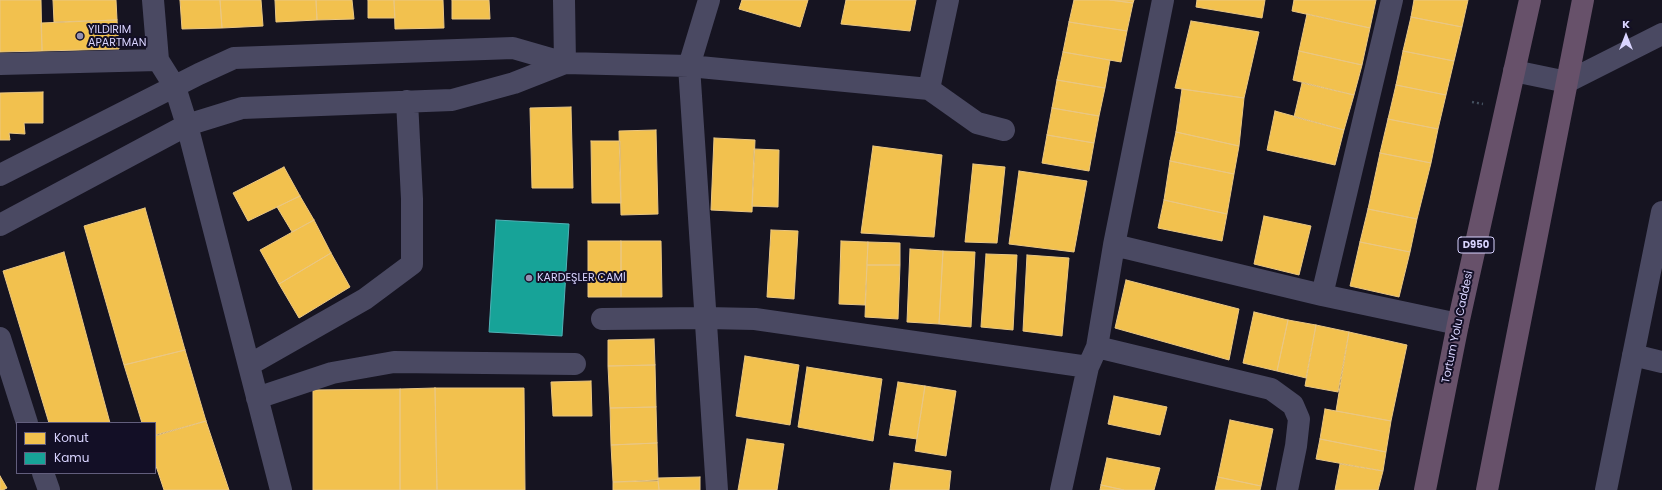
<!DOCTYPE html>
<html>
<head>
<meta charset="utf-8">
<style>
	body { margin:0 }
	#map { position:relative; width:1662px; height:490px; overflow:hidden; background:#161421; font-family:Poppins,sans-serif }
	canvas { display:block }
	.legend { position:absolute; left:16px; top:422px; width:140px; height:52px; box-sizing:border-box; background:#130f26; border:1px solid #625e7d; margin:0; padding:5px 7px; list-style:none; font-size:12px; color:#d9d4ff }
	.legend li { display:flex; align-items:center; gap:8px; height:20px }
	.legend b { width:20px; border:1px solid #625e7d }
	.north { position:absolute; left:1606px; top:16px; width:40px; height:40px; -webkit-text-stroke:3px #130f26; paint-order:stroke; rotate:0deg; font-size:11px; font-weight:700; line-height:16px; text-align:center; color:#d9d4ff }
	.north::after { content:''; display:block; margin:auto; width:14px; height:18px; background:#d9d4ff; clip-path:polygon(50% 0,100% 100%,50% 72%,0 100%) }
</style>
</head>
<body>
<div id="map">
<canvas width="1662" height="490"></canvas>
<ul class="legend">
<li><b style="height:11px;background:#f2c14e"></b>Konut</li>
<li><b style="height:11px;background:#17a398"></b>Kamu</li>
</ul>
<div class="north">K</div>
</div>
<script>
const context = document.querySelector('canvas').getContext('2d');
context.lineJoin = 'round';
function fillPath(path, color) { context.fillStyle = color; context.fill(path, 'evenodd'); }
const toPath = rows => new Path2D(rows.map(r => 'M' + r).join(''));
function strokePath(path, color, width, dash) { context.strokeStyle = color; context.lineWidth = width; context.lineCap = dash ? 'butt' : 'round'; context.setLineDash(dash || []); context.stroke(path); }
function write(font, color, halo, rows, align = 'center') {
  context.font = font + ' Poppins,sans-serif'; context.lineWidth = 4; context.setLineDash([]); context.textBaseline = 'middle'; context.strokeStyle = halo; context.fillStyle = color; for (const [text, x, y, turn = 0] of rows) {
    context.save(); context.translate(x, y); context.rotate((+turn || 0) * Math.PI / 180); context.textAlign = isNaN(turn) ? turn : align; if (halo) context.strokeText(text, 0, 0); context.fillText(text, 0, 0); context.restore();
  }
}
const homes = toPath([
	[0,0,41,0,42,51,0,52,0,0],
	[53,0,116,0,117,20,54,22,53,0],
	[180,0,220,0,222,28,182,29,180,0],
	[220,0,261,0,263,26,222,28,220,0],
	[275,0,316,0,317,20,276,22,275,0],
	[316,0,352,0,354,19,317,20,316,0],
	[368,0,394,0,395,18,368,18,368,0],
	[394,0,443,0,444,28,395,29,394,0],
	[452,0,489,0,490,19,452,19,452,0],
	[742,0,808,0,800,27,739,9,742,0],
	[846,0,916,0,910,31,841,24,846,0],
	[1074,0,1110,0,1133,3,1127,31,1069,22,1074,0],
	[1110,0,1134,0,1133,3,1110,0],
	[1197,0,1265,0,1262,18,1196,7,1197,0],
	[1294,0,1376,0,1370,28,1292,11,1294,0],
	[1414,0,1468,0,1462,27,1411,17,1414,0],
	[1307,14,1370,28,1362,65,1299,51,1307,14],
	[1411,17,1462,27,1454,61,1403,51,1411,17],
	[117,20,119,49,42,51,41,23,117,20],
	[1191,21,1259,32,1244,98,1175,88,1191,21],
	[1069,22,1127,31,1121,62,1063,52,1069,22],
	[1299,51,1362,65,1354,95,1293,80,1299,51],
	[1403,51,1454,61,1446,95,1396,85,1403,51],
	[1063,52,1110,60,1105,88,1057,80,1063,52],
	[1057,80,1105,88,1099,116,1052,108,1057,80],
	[1302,83,1354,95,1344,130,1294,117,1302,83],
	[1396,85,1446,95,1438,129,1388,119,1396,85],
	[1182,89,1244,98,1239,146,1176,132,1182,89],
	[43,92,43,123,24,123,25,134,9,133,10,140,0,140,0,93,43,92],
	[571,107,573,188,532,188,530,108,571,107],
	[1052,108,1099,116,1094,143,1047,135,1052,108],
	[1275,111,1344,130,1335,165,1267,150,1275,111],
	[1388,119,1438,129,1431,163,1380,153,1388,119],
	[656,130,658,214,621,215,619,131,656,130],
	[1176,132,1239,146,1234,174,1170,161,1176,132],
	[1047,135,1094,143,1089,171,1042,163,1047,135],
	[714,138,755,140,752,212,711,210,714,138],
	[591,141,620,141,621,203,592,203,591,141],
	[873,146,942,155,934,237,861,233,873,146],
	[754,149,779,150,778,207,752,206,754,149],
	[1380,153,1431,163,1417,219,1368,209,1380,153],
	[1170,161,1234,174,1227,214,1164,200,1170,161],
	[973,164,1005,167,997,243,965,242,973,164],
	[284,167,300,196,248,221,233,193,284,167],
	[1019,171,1087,181,1074,252,1009,244,1019,171],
	[300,196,314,220,292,232,277,207,300,196],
	[1164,200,1227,214,1222,241,1158,228,1164,200],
	[145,208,185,350,124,365,84,226,145,208],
	[1368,209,1417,219,1410,252,1360,242,1368,209],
	[1264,216,1311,226,1299,275,1254,264,1264,216],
	[314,220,331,253,279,284,260,250,314,220],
	[771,230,798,231,794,299,767,297,771,230],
	[588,241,621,241,621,297,588,297,588,241],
	[621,241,661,241,662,297,621,297,621,241],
	[841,241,868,242,865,305,839,304,841,241],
	[868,242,900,243,900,265,867,265,868,242],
	[1360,242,1410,252,1399,297,1350,286,1360,242],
	[910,249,943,251,939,324,907,322,910,249],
	[943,251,975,252,971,327,939,324,943,251],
	[64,252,110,423,49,423,3,271,64,252],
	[331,253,350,287,299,318,279,284,331,253],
	[986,254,1017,255,1013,330,981,327,986,254],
	[1027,255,1069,258,1062,336,1023,331,1027,255],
	[867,265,900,265,898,319,865,317,867,265],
	[1126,280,1239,309,1229,360,1115,328,1126,280],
	[1254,312,1288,320,1277,371,1243,363,1254,312],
	[1288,320,1316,325,1306,378,1277,371,1288,320],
	[1316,325,1349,332,1338,392,1305,386,1316,325],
	[1349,332,1407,345,1391,421,1336,411,1349,332],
	[654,339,655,365,608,366,608,340,654,339],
	[185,350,206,421,155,435,155,423,142,423,124,365,185,350],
	[745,356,799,365,790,425,736,416,745,356],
	[655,365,656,407,610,408,608,366,655,365],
	[807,367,882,379,873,441,798,427,807,367],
	[591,381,592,416,553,416,551,382,591,381],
	[898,382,925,386,917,439,889,435,898,382],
	[925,386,956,391,946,456,915,451,925,386],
	[435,388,437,490,400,490,400,389,435,388],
	[435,388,524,388,525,490,437,490,435,388],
	[400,389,400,490,313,490,313,390,400,389],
	[1114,396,1167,407,1160,435,1108,424,1114,396],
	[656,407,657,443,611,445,610,408,656,407],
	[1325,409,1391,421,1386,452,1320,439,1325,409],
	[1230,420,1273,429,1261,486,1218,477,1230,420],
	[206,421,229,490,164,490,155,463,155,436,206,421],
	[747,439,784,444,777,490,738,490,747,439],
	[1320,439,1386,452,1383,471,1316,459,1320,439],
	[657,443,658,480,613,482,611,445,657,443],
	[1107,458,1160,468,1154,490,1124,490,1101,485,1107,458],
	[894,463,951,471,949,490,890,490,894,463],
	[1340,464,1383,471,1378,490,1335,490,1340,464],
	[0,476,7,488,3,490,0,490,0,476],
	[700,477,700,490,659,490,658,478,700,477],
	[1218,477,1261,486,1260,490,1215,490,1218,477],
	[658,481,659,490,613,490,613,482,658,481],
	[1101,485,1124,490,1100,490,1101,485]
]);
fillPath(homes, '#f2c14e');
strokePath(homes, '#eac783', 1);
const public = toPath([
	[496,220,569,224,562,336,489,332,496,220]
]);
fillPath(public, '#17a398');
strokePath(public, '#51b2b7', 1);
strokePath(toPath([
	[1472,102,1483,104]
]), '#44505f', 2.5, [2, 3]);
strokePath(toPath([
	[153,0,158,60,175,87,187,125,281,490],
	[564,0,565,63],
	[709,0,689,66,717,490],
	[0,64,158,60],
	[1514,71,1567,82,1662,34],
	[929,89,948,0],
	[0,175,199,74,234,58,513,48,565,63,689,66,929,89,977,123,1004,130],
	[0,225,187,125,242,108,452,100,514,83,565,63],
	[1114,245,1322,295,1458,324],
	[1322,295,1392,0],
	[602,319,706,318,755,319,1088,367],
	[0,338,27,423],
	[1097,347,1271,389,1293,405,1299,419,1296,446,1287,490],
	[1633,355,1662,362],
	[249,365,365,299,412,264,412,199,407,101],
	[257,398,332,373,394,362,575,364],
	[43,473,49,490],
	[1061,490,1088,367,1097,347,1114,245,1163,0],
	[1606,490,1662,212]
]), '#4a4962', 22);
strokePath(toPath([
	[1425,490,1458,324,1530,0],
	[1487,490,1583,0]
]), '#67516a', 22);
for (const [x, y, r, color] of [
	[80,36,4,"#9591b1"],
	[529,278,4,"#9591b1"]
]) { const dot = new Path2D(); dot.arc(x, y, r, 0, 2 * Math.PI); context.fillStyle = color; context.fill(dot); strokePath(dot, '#130f26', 1.5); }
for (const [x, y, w] of [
	[1476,245,36]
]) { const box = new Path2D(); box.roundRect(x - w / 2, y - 8, w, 16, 3); context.fillStyle = '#130f26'; context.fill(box); strokePath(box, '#d9d4ff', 1); }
write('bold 10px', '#d9d4ff', null, [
	["D950",1476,245]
]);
write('11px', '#d9d4ff', '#130f26', [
	["YILDIRIM",88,30],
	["APARTMAN",88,43],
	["KARDEŞLER CAMİ",537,278]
], 'left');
write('11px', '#d9d4ff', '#130f26', [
	["Tortum Yolu Caddesi",1458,327,-78]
]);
</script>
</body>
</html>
